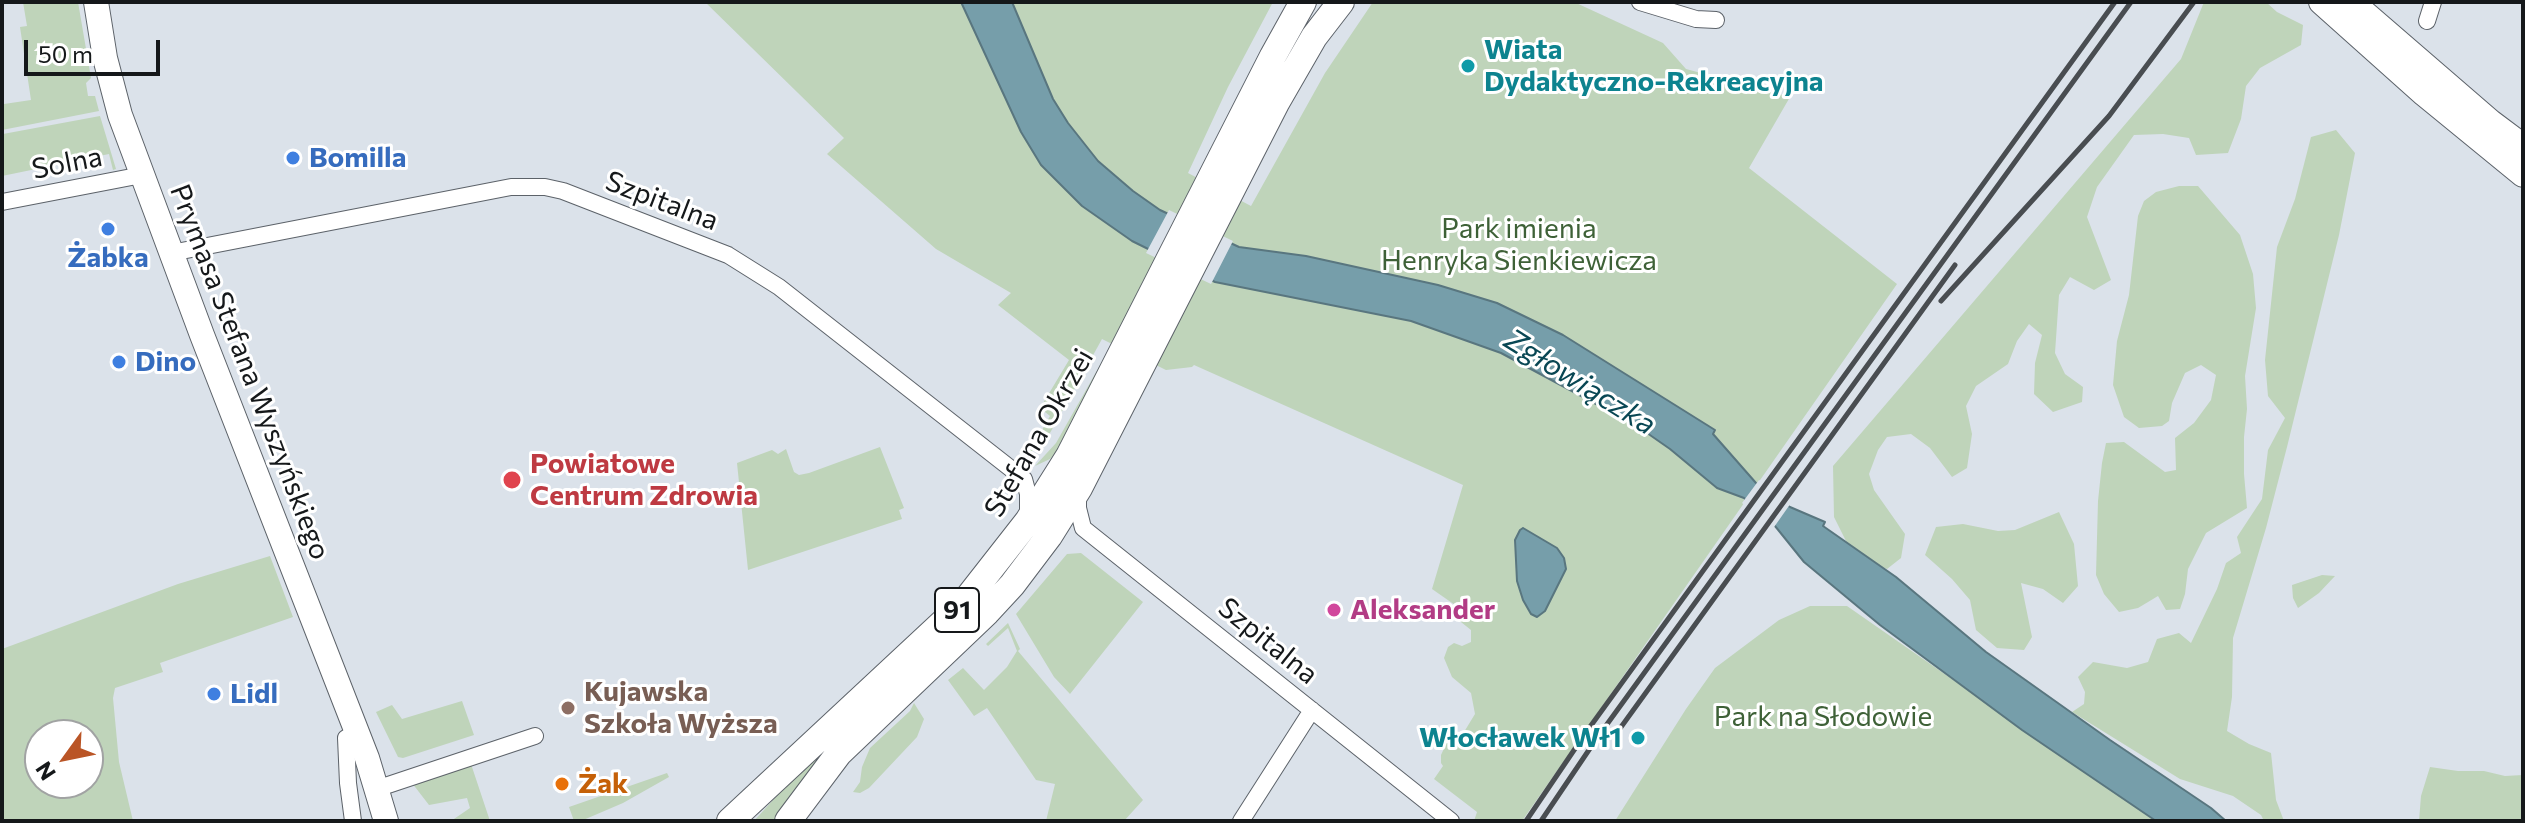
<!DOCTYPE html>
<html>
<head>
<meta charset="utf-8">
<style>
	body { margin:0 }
	#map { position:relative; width:2525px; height:823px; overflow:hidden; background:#dbe2ea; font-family:Commissioner,sans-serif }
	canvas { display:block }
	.frame { position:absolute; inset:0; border:4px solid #15181a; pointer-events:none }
	.north { position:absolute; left:24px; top:719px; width:80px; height:80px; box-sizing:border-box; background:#fff; border:2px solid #a1a3a3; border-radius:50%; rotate:237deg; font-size:22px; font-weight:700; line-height:32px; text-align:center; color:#15181a }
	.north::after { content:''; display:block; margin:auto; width:28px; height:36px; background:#ba5526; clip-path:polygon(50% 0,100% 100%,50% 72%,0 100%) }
	.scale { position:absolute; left:24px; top:40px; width:136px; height:36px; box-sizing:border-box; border:4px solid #15181a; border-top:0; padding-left:10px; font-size:24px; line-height:28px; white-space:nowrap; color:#15181a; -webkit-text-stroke:6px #fff; paint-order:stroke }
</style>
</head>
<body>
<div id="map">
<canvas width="2525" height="823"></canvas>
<div class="frame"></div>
<div class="north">N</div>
<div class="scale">50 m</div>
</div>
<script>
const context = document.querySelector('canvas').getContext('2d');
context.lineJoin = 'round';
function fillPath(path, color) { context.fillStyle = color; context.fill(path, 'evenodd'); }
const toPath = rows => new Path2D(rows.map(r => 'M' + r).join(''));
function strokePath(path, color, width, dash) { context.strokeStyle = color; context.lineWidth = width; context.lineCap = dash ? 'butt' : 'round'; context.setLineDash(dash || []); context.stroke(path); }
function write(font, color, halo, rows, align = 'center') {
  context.font = font + ' Commissioner,sans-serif'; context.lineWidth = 6; context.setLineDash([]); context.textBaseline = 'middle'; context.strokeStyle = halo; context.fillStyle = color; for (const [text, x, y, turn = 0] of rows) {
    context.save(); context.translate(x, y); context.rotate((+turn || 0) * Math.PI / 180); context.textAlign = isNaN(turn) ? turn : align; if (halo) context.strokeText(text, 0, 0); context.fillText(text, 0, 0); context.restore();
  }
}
fillPath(toPath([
	[23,2,78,2,91,78,86,83,88,96,95,96,99,111,2,130,2,96,4,104,31,100,20,27,27,26],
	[705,2,1273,2,1228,87,1188,173,1251,206,1325,73,1373,2,1574,2,1663,43,1686,69,1790,97,1749,168,1897,284,1522,821,1474,821,1477,812,1434,779,1443,766,1441,763,1441,755,1447,742,1464,732,1475,714,1471,693,1452,677,1444,658,1448,647,1454,643,1462,646,1471,642,1471,630,1456,618,1455,605,1432,589,1463,485,1194,365,1192,367,1166,370,1113,344,1057,451,1050,459,1035,466,1056,443,1112,344,1102,339,1045,442,1029,453,1050,416,1045,412,1046,408,1042,405,1069,360,998,305,1011,293,936,249,827,154,844,138],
	[2204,2,2266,2,2277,12,2303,25,2301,45,2260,68,2246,86,2241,119,2228,153,2196,155,2189,138,2163,134,2134,135,2097,187,2087,217,2111,280,2094,290,2070,277,2059,295,2055,353,2065,374,2083,387,2082,402,2053,412,2034,394,2035,363,2042,335,2029,324,2017,341,2008,364,1976,386,1966,406,1972,434,1967,468,1952,477,1930,448,1911,434,1887,437,1878,450,1869,474,1874,490,1905,534,1901,558,1887,569,1867,561,1851,551,1834,517,1833,466,2181,59],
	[100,116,116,169,113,170,109,154,2,176,3,134],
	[2336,130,2355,153,2339,235,2287,447,2266,528,2233,638,2232,697,2227,731,2249,744,2271,753,2276,800,2284,821,2264,821,2261,815,2233,796,2180,779,2072,712,2084,704,2085,692,2078,677,2093,662,2127,668,2148,662,2157,639,2179,633,2191,643,2217,589,2226,563,2241,553,2237,537,2262,499,2268,450,2285,418,2268,396,2265,360,2277,247,2295,199,2311,137],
	[2179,186,2198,186,2240,235,2253,274,2256,308,2245,376,2247,409,2244,437,2244,474,2247,508,2206,533,2188,569,2185,594,2180,609,2166,610,2158,596,2138,608,2119,612,2104,594,2096,575,2098,501,2102,463,2106,443,2124,442,2165,472,2176,470,2175,438,2194,423,2211,400,2216,375,2201,365,2185,373,2172,403,2169,421,2162,426,2139,428,2124,417,2113,385,2117,341,2129,295,2138,216,2144,201,2156,192],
	[880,447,904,508,899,510,902,519,748,570,737,463,772,450,778,454,786,449,794,472,799,475,809,473],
	[2059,512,2074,544,2078,586,2063,603,2043,589,2021,583,2032,637,2024,650,1997,648,1976,630,1970,600,1952,579,1925,555,1936,527,1963,524,1998,531,2015,530],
	[1081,553,1143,602,1070,694,1054,677,1016,614,1067,554],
	[270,556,293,617,160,663,163,672,115,688,113,698,119,762,133,821,2,821,2,649,178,584],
	[40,735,88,735,88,783,40,783],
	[2322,575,2335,576,2319,593,2298,608,2293,598,2292,585],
	[1810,606,1847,606,2156,821,1615,821,1686,709,1715,668,1779,620],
	[1008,623,1020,649,1018,651,1143,800,1124,821,1046,821,1055,784,1036,780,987,708,974,716,948,680,963,668,984,690,1007,667,1017,651,1008,628,988,646,986,644],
	[462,701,474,735,403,758,398,757,376,712,392,705,402,719],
	[914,703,924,719,917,737,869,788,860,793,853,792,860,782,862,767,870,748,910,711],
	[834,738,776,821,754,821,782,790],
	[471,764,490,821,451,821,470,808,467,798,429,805,412,783],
	[2430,767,2458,771,2484,771,2505,776,2523,775,2523,821,2419,821,2421,796],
	[667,773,669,777,623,803,581,821,574,821,569,807]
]), '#bfd4ba');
const water = toPath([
	[961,2,1012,2,1053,99,1068,123,1098,161,1133,191,1160,210,1239,247,1306,256,1438,285,1497,303,1563,335,1715,430,1713,434,1756,483,1790,507,1825,522,1823,526,1896,577,1986,652,2110,740,2211,808,2226,821,2156,821,2022,730,1880,625,1804,562,1775,526,1744,498,1717,488,1670,449,1637,426,1501,353,1411,321,1215,282,1132,241,1082,206,1041,165,1021,132,961,2],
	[1523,528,1557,548,1564,558,1566,569,1545,611,1537,617,1531,614,1523,600,1517,581,1515,540,1520,530,1523,528]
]);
fillPath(water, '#769eaa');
strokePath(water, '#59767f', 2);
fillPath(toPath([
	[1169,210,1233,241,1211,284,1146,253],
	[1759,480,1791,503,1772,530,1742,503]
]), '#dbe2ea');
const street = toPath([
	[1640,2,1696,19,1716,20],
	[2427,21,2433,2],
	[2,202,142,175],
	[171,253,511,187,545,187,563,191,728,255,779,287,1024,479,1028,494,1028,518],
	[1078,493,1078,508,1083,528,1451,821],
	[376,789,535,736],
	[353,821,348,783,346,738,356,732],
	[1241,821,1312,710]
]);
const secondary = toPath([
	[96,2,105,58,120,115,202,335,367,758,386,821],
	[2321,2,2424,94,2523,175],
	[2352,2,2491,122,2523,146]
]);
const primary = toPath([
	[730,821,963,604,1028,521,1069,456,1273,56,1303,2],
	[788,821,839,753,987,612,1012,585,1049,536,1079,488,1276,103,1314,37,1341,2]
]);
strokePath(street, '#5c6269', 18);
strokePath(secondary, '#5c6269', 26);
strokePath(primary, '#5c6269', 28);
strokePath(street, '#fff', 16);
strokePath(secondary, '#fff', 24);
strokePath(primary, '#fff', 26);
strokePath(toPath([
	[1941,301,2109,116,2194,2],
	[1616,734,1955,265],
	[1526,821,1587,731,2115,2],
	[1541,821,1597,738,2131,2]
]), '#494d51', 5);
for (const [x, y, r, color] of [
	[1468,66,8,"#0f9aa8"],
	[293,158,8,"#3f7fe0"],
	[108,229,8,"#3f7fe0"],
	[119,362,8,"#3f7fe0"],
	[512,480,10,"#e0444e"],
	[1334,610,8,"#d1479c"],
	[214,694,8,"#3f7fe0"],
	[568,708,8,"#8d6e63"],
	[1638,738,8,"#0f9aa8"],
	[562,784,8,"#e8710a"]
]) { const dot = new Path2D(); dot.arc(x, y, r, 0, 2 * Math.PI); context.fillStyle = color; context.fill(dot); strokePath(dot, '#fff', 3); }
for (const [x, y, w] of [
	[957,610,44]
]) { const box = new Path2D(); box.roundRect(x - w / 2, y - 22, w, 44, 6); context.fillStyle = '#fff'; context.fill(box); strokePath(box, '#15181a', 2); }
write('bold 26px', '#15181a', null, [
	["91",957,610]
]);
write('bold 28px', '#0d838f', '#fff', [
	["Wiata",1484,50],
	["Dydaktyczno-Rekreacyjna",1484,82],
	["Włocławek Wł1",1622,738,"right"]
], 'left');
write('bold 28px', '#366cbe', '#fff', [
	["Bomilla",309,158],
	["Żabka",108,258,"center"],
	["Dino",135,362],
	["Lidl",230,694]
], 'left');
write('28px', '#15181a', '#fff', [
	["Solna",67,163,-11],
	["Szpitalna",662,201,21],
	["Prymasa Stefana Wyszyńskiego",250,372,69],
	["Stefana Okrzei",1039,433,-60],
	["Szpitalna",1268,641,39]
]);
write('28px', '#3e6137', '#fff', [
	["Park imienia",1519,229],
	["Henryka Sienkiewicza",1519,261],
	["Park na Słodowie",1823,717]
]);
write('bold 28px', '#be3a42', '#fff', [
	["Powiatowe",530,464],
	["Centrum Zdrowia",530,496]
], 'left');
write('bold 28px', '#b23c85', '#fff', [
	["Aleksander",1350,610]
], 'left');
write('bold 28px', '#785e54', '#fff', [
	["Kujawska",584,692],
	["Szkoła Wyższa",584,724]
], 'left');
write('bold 28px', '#c56008', '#fff', [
	["Żak",578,784]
], 'left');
write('italic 30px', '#094754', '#fff', [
	["Zgłowiączka",1580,382,32]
]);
</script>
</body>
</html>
